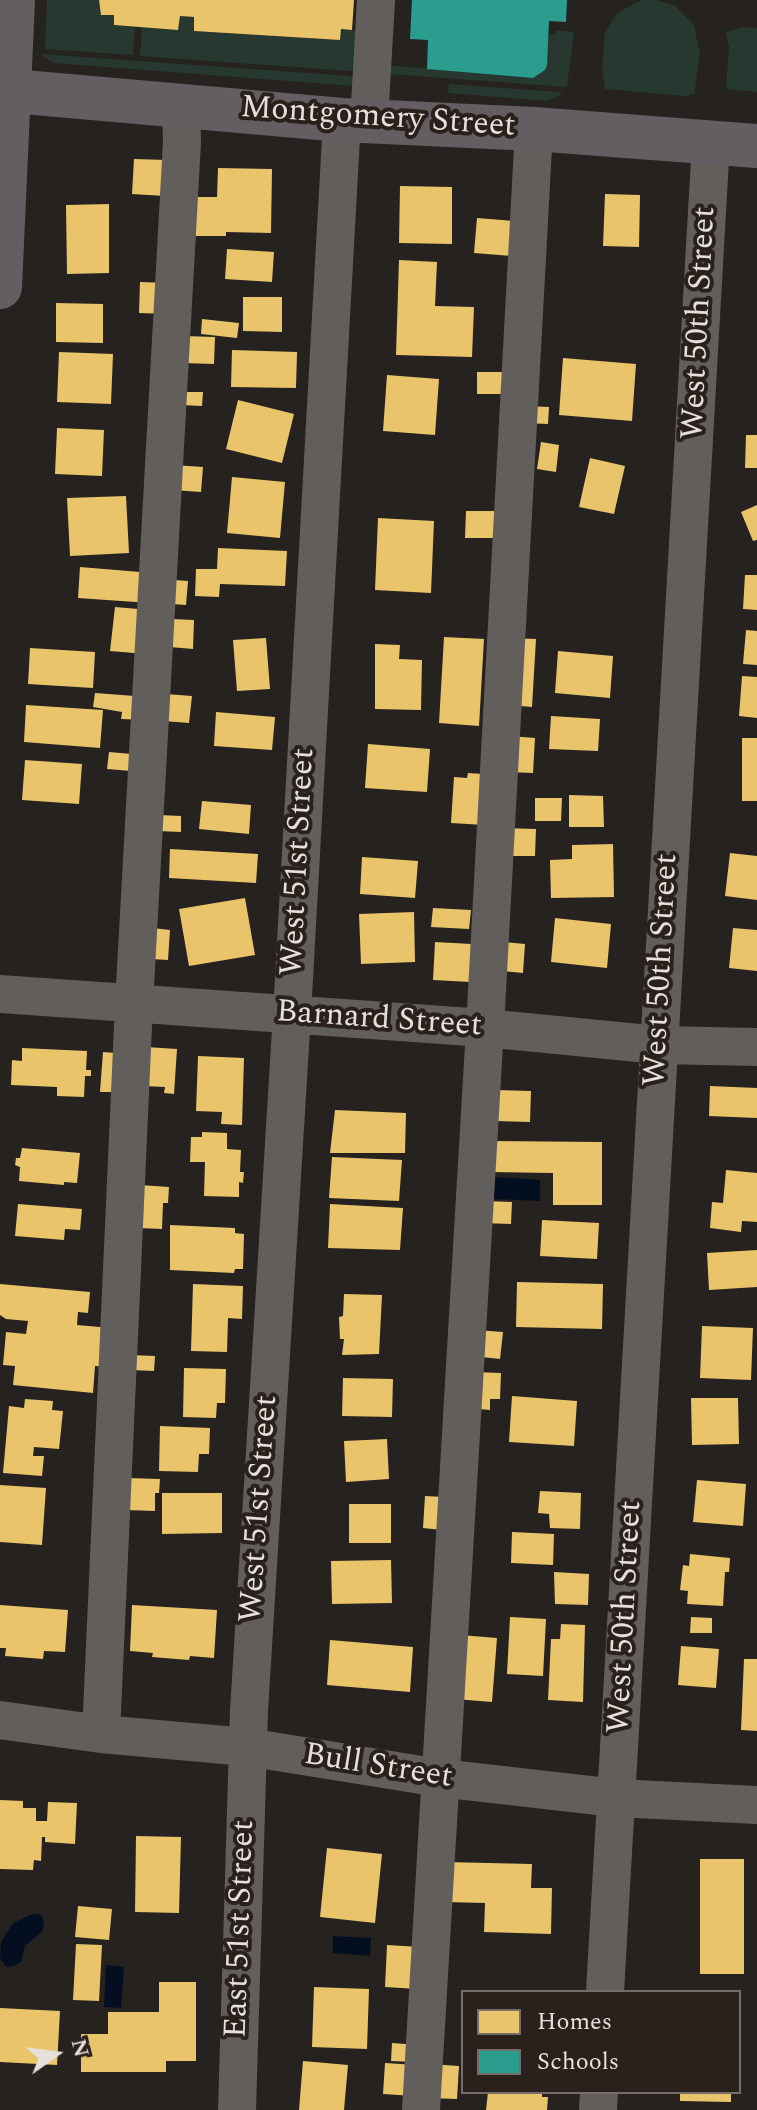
<!DOCTYPE html>
<html>
<head>
<meta charset="utf-8">
<style>
	body { margin:0 }
	#map { position:relative; width:757px; height:2110px; overflow:hidden; background:#262220; font-family:Spectral,serif }
	canvas { display:block }
	.legend { position:absolute; left:461px; top:1990px; width:280px; height:104px; box-sizing:border-box; background:#2a211c; border:2px solid #756d69; margin:0; padding:10px 14px; list-style:none; font-size:24px; color:#e6e0dc }
	.legend li { display:flex; align-items:center; gap:16px; height:40px }
	.legend b { width:40px; border:2px solid #756d69 }
	.north { position:absolute; left:16px; top:2014px; width:80px; height:80px; -webkit-text-stroke:6px #2a211c; paint-order:stroke; rotate:76deg; font-size:22px; font-weight:700; line-height:32px; text-align:center; color:#e6e0dc }
	.north::after { content:''; display:block; margin:auto; width:28px; height:36px; background:#e6e0dc; clip-path:polygon(50% 0,100% 100%,50% 72%,0 100%) }
</style>
</head>
<body>
<div id="map">
<canvas width="757" height="2110"></canvas>
<ul class="legend">
<li><b style="height:22px;background:#e9c46a"></b>Homes</li>
<li><b style="height:22px;background:#2a9d8f"></b>Schools</li>
</ul>
<div class="north">N</div>
</div>
<script>
const context = document.querySelector('canvas').getContext('2d');
context.lineJoin = 'round';
function fillPath(path, color) { context.fillStyle = color; context.fill(path, 'evenodd'); }
const toPath = rows => new Path2D(rows.map(r => 'M' + r).join(''));
function strokePath(path, color, width, dash) { context.strokeStyle = color; context.lineWidth = width; context.lineCap = dash ? 'butt' : 'round'; context.setLineDash(dash || []); context.stroke(path); }
function write(font, color, halo, rows, align = 'center') {
  context.font = font + ' Spectral,serif'; context.lineWidth = 8; context.setLineDash([]); context.textBaseline = 'middle'; context.strokeStyle = halo; context.fillStyle = color; for (const [text, x, y, turn = 0] of rows) {
    context.save(); context.translate(x, y); context.rotate((+turn || 0) * Math.PI / 180); context.textAlign = isNaN(turn) ? turn : align; if (halo) context.strokeText(text, 0, 0); context.fillText(text, 0, 0); context.restore();
  }
}
fillPath(toPath([
	[47,0,99,0,101,14,114,15,114,25,135,27,133,55,45,49],
	[642,0,656,0,674,5,694,25,700,54,694,94,685,96,605,89,602,68,605,32,617,13],
	[180,16,194,17,194,31,339,40,341,29,359,31,356,68,351,71,140,56,142,27],
	[743,27,757,28,757,92,726,89,729,47,726,32],
	[556,30,574,32,567,87,389,74,385,65,533,78,545,70,549,35,555,35],
	[40,54,350,76,355,80,354,86,53,63],
	[449,84,559,92,562,94,548,101,448,93]
]), '#26382f');
fillPath(toPath([
	[495,1177,540,1180,540,1201,494,1199],
	[40,1914,44,1921,43,1931,25,1946,21,1962,14,1966,6,1967,0,1958,1,1942,13,1923,30,1915],
	[333,1936,371,1938,370,1956,333,1953],
	[106,1965,124,1967,121,2008,104,2007]
]), '#030f21');
fillPath(toPath([
	[99,0,354,0,352,30,341,29,340,40,194,31,194,17,180,16,178,30,114,25,114,15,101,15],
	[134,159,167,160,165,196,132,194],
	[218,168,272,169,271,233,226,232,226,236,189,236,190,197,217,197],
	[400,186,452,187,452,244,399,243],
	[605,194,640,195,639,247,603,246],
	[109,204,109,273,67,274,66,205],
	[477,218,514,221,512,256,474,253],
	[227,249,274,252,272,282,225,279],
	[399,260,437,262,435,306,474,307,472,357,396,355],
	[140,282,168,283,168,314,139,313],
	[243,297,282,297,282,332,243,331],
	[56,303,103,304,103,343,56,342],
	[202,319,239,323,237,338,201,334],
	[184,336,215,337,214,364,183,363],
	[232,350,297,352,296,388,231,387],
	[59,352,113,354,111,404,57,402],
	[563,358,636,364,632,421,559,415],
	[477,372,505,372,505,394,477,394],
	[387,375,439,379,435,435,383,431],
	[182,392,203,392,202,406,181,405],
	[238,400,294,414,282,463,226,449],
	[525,406,549,407,548,424,525,423],
	[57,428,104,430,102,476,55,474],
	[746,435,757,435,757,468,745,468],
	[541,442,559,445,556,472,537,469],
	[590,458,625,466,614,514,579,507],
	[174,465,203,467,201,492,172,490],
	[232,477,285,482,280,538,227,533],
	[126,496,129,553,70,556,67,498],
	[757,505,757,540,753,541,741,512],
	[466,511,494,511,494,538,465,538],
	[378,518,434,521,431,593,375,590],
	[218,548,287,551,285,586,220,584,219,597,195,596,196,569,217,569],
	[80,567,152,573,150,603,78,598],
	[745,575,757,575,757,610,743,609],
	[174,580,188,581,186,605,172,604],
	[115,607,150,610,146,654,110,651],
	[172,619,194,620,193,649,170,647],
	[746,630,757,631,757,665,743,664],
	[444,637,484,639,479,726,439,723],
	[266,638,270,689,237,691,233,640],
	[511,638,536,639,532,707,508,705],
	[375,644,400,645,399,659,422,660,421,710,375,709],
	[30,648,95,652,93,688,28,684],
	[558,651,613,656,610,698,555,693],
	[742,676,757,677,757,718,739,716],
	[95,693,148,697,146,720,121,719,122,712,93,707],
	[166,694,192,696,189,723,163,721],
	[26,705,103,710,100,748,24,742],
	[216,712,275,717,272,750,214,746],
	[551,716,600,719,598,751,549,749],
	[510,736,535,738,533,773,508,772],
	[742,738,757,738,757,801,742,801],
	[368,744,430,749,427,792,365,788],
	[109,752,132,754,131,771,107,769],
	[25,760,82,764,79,804,22,800],
	[468,773,483,774,484,825,451,823,454,777,467,778],
	[569,795,603,796,604,827,569,827],
	[535,798,562,798,561,821,535,821],
	[202,801,251,805,249,834,199,829],
	[159,815,181,816,181,832,158,831],
	[504,828,536,829,535,856,503,856],
	[613,844,614,897,551,898,550,860,572,859,572,845],
	[170,849,258,854,256,883,169,878],
	[730,853,757,856,757,900,725,896],
	[362,857,418,861,415,898,360,894],
	[245,898,255,955,189,966,179,909],
	[433,908,471,910,469,929,431,927],
	[414,912,415,962,361,964,359,914],
	[555,918,611,924,607,968,551,962],
	[153,928,170,930,168,960,151,959],
	[733,928,757,930,757,971,729,968],
	[435,942,472,944,470,982,433,980],
	[504,942,525,944,523,973,502,971],
	[146,1047,177,1049,174,1094,164,1093,165,1087,144,1086],
	[22,1048,87,1051,86,1070,91,1070,91,1076,85,1076,84,1097,57,1096,57,1087,11,1085,12,1060,22,1061],
	[103,1052,128,1054,113,1092,100,1092],
	[198,1056,244,1058,242,1125,221,1124,222,1112,196,1111],
	[710,1086,757,1088,757,1118,709,1116],
	[495,1090,531,1091,530,1122,494,1121],
	[335,1110,406,1113,405,1153,330,1153],
	[202,1132,227,1133,227,1149,241,1150,240,1172,244,1172,243,1183,239,1182,239,1197,204,1196,205,1162,190,1162,191,1137,202,1137],
	[490,1141,602,1142,602,1205,553,1205,553,1173,490,1172],
	[22,1148,80,1153,77,1183,64,1182,64,1185,19,1181,20,1167,15,1165,16,1158,20,1158],
	[332,1157,402,1160,399,1201,329,1198],
	[726,1170,757,1173,757,1222,742,1221,741,1232,710,1228,712,1202,723,1203],
	[140,1185,169,1187,168,1203,163,1203,162,1229,138,1228],
	[483,1201,512,1202,511,1224,482,1223],
	[18,1204,82,1209,80,1230,65,1229,64,1240,15,1236],
	[330,1204,403,1208,400,1250,328,1248],
	[542,1220,599,1223,597,1259,540,1256],
	[170,1225,235,1228,235,1233,244,1234,243,1269,235,1269,234,1273,170,1270],
	[757,1250,757,1287,709,1290,707,1253],
	[517,1282,603,1284,602,1329,516,1327],
	[0,1284,90,1292,88,1313,78,1312,77,1325,111,1328,107,1367,95,1366,93,1393,13,1385,15,1366,3,1365,6,1332,26,1334,28,1321,6,1319,0,1315],
	[193,1284,243,1286,242,1319,228,1318,227,1352,191,1351],
	[344,1294,382,1295,379,1354,342,1355,344,1339,340,1339,339,1317,343,1316],
	[702,1326,753,1328,751,1380,700,1378],
	[476,1330,503,1332,500,1359,473,1356],
	[130,1355,155,1356,154,1371,130,1370],
	[184,1368,226,1369,225,1403,217,1403,216,1418,183,1417],
	[474,1372,501,1373,500,1399,490,1399,490,1410,479,1409],
	[343,1378,393,1379,392,1417,342,1416],
	[512,1396,577,1401,574,1446,509,1442],
	[691,1398,738,1398,739,1444,692,1445],
	[25,1399,53,1401,52,1410,63,1411,59,1449,34,1447,33,1456,44,1456,42,1476,3,1473,9,1406,24,1408],
	[160,1426,210,1428,209,1454,199,1454,198,1472,159,1471],
	[387,1439,389,1479,346,1482,344,1441],
	[127,1478,160,1479,159,1493,155,1493,155,1511,126,1510],
	[697,1480,746,1484,743,1526,693,1522],
	[0,1485,46,1488,42,1545,0,1542],
	[540,1491,581,1493,580,1529,550,1528,549,1514,538,1513],
	[162,1493,222,1493,222,1533,162,1534],
	[425,1496,444,1497,442,1530,423,1528],
	[349,1504,391,1504,391,1543,349,1543],
	[512,1532,554,1534,553,1565,511,1563],
	[690,1554,730,1558,729,1572,725,1572,723,1606,687,1604,688,1591,680,1590,683,1565,689,1566],
	[391,1560,392,1603,332,1604,331,1561],
	[554,1572,589,1574,588,1605,555,1604],
	[0,1605,68,1610,65,1652,44,1651,43,1659,5,1656,6,1648,0,1648],
	[132,1605,217,1610,214,1658,190,1656,189,1660,152,1657,153,1653,130,1651],
	[510,1617,546,1619,543,1676,507,1674],
	[691,1617,712,1618,712,1633,690,1633],
	[561,1624,585,1625,583,1702,548,1700,551,1639,560,1639],
	[460,1635,497,1638,492,1702,455,1699],
	[330,1640,413,1647,410,1692,327,1685],
	[681,1646,719,1649,716,1688,678,1685],
	[744,1659,757,1659,757,1731,741,1730],
	[0,1800,23,1801,23,1808,36,1808,36,1821,47,1821,48,1802,77,1803,75,1844,45,1842,45,1837,42,1837,41,1861,34,1860,33,1870,0,1869],
	[136,1836,181,1837,179,1913,135,1912],
	[327,1848,382,1854,375,1923,320,1917],
	[700,1859,744,1859,744,1974,700,1974],
	[445,1862,532,1864,531,1888,552,1888,551,1934,484,1932,485,1903,444,1902],
	[78,1906,112,1909,109,1940,75,1937],
	[76,1944,102,1945,99,2001,73,2000],
	[387,1945,420,1947,418,1989,385,1987],
	[159,1982,196,1982,196,2061,166,2061,166,2072,81,2072,81,2034,108,2034,108,2012,159,2012],
	[314,1987,369,1989,367,2049,312,2047],
	[0,2008,60,2011,57,2065,0,2062],
	[392,2043,418,2045,417,2062,391,2061],
	[303,2061,348,2065,344,2110,299,2110],
	[385,2063,416,2065,414,2096,383,2094],
	[430,2064,459,2066,457,2099,428,2098],
	[488,2092,542,2092,542,2097,548,2097,547,2110,486,2110],
	[680,2092,731,2092,731,2102,680,2101]
]), '#e9c46a');
fillPath(toPath([
	[412,0,567,0,566,22,549,21,547,65,545,70,533,78,427,69,428,40,410,39]
]), '#2a9d8f');
strokePath(toPath([
	[369,122,376,0],
	[0,994,485,1028,659,1045,757,1047],
	[0,1720,101,1734,247,1747,440,1778,616,1798,757,1805],
	[101,1734,134,1004,182,142,181,106],
	[605,1992,711,142],
	[237,2110,249,1711,292,1014,342,120],
	[421,2110,485,1028,534,129],
	[598,2110,599,2092]
]), '#625e5c', 38);
strokePath(toPath([
	[0,90,342,120,534,129,757,146],
	[0,287,13,0]
]), '#645e63', 44);
write('32px', '#e6e0dc', '#2a211c', [
	["Montgomery Street",378,119,4],
	["West 50th Street",701,323,-87],
	["West 51st Street",300,862,-87],
	["West 50th Street",663,970,-87],
	["Barnard Street",379,1021,4],
	["West 51st Street",261,1509,-86],
	["West 50th Street",627,1617,-87],
	["Bull Street",378,1768,9],
	["East 51st Street",242,1929,-88]
]);
</script>
</body>
</html>
